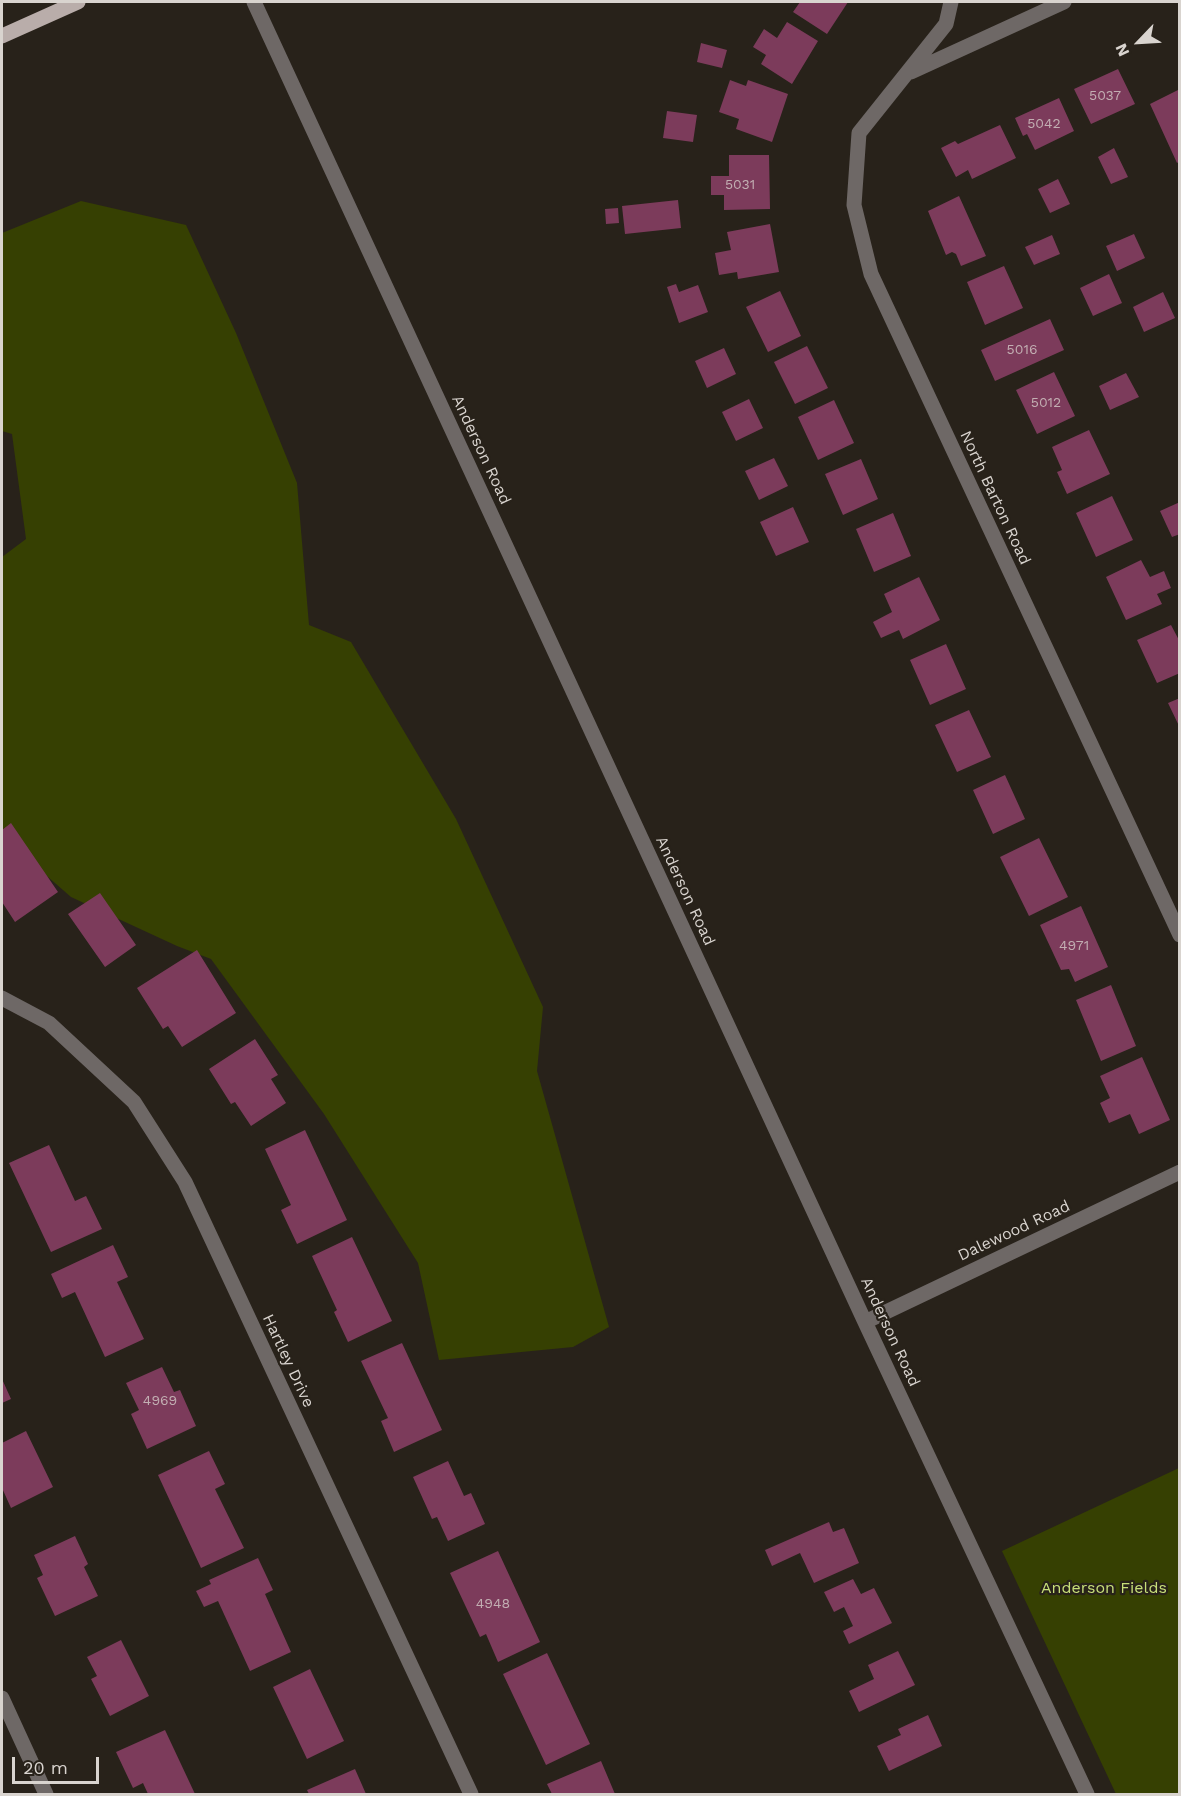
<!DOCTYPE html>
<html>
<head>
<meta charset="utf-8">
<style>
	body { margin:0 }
	#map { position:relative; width:1181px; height:1796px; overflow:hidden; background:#28221a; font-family:"Work Sans",sans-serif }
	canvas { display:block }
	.frame { position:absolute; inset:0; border:3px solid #d9d4cf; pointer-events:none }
	.north { position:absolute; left:1109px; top:12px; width:60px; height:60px; -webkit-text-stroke:4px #28221a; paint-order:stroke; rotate:245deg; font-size:16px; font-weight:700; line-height:24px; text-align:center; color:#d9d4cf }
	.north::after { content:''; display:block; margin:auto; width:21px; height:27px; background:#d9d4cf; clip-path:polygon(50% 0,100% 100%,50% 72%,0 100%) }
	.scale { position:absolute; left:12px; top:1757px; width:87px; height:27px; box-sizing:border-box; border:3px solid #d9d4cf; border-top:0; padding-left:8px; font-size:18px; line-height:21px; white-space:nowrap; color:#d9d4cf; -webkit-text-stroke:4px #28221a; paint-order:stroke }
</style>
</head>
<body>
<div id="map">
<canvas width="1181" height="1796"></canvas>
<div class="frame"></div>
<div class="north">N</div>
<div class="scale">20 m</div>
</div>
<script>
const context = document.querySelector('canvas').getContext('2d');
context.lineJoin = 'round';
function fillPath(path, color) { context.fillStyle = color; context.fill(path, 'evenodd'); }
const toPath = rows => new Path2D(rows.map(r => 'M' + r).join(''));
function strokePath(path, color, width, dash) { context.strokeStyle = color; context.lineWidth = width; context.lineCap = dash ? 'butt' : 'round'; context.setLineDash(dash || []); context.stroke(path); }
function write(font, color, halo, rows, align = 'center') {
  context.font = font + ' "Work Sans",sans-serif'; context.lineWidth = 4.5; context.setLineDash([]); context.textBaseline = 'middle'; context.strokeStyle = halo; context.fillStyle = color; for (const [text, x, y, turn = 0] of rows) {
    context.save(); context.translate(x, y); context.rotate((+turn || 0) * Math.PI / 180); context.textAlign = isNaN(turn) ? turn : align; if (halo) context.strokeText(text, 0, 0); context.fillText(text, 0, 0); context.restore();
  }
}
fillPath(toPath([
	[81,201,186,225,236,333,297,483,309,625,351,642,456,819,543,1007,537,1071,609,1327,573,1347,439,1360,418,1263,324,1114,211,959,177,946,71,897,2,837,2,557,26,539,12,434,2,431,2,233],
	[1179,1468,1179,1794,1116,1794,1002,1551]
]), '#364002');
fillPath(toPath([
	[800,2,848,2,827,34,793,12],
	[787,22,818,41,792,84,761,64,766,55,753,47,764,29,777,38],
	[701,43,727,50,722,68,697,62],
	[1118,69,1135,104,1091,124,1074,89],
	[730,80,746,86,748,80,788,94,772,142,736,129,739,119,719,112],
	[1180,89,1180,161,1177,163,1150,104],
	[1059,98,1074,131,1035,150,1027,134,1023,136,1015,118],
	[667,111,697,115,693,142,663,138],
	[1000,125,1016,158,972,179,968,170,956,177,941,148,955,141,958,144],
	[1114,148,1128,177,1111,184,1098,157],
	[729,155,769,155,770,209,724,210,724,195,711,195,711,176,729,176],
	[1058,179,1070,204,1050,213,1038,189],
	[959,196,986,256,961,266,956,254,952,252,946,255,928,211],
	[678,200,681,228,625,234,622,206],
	[618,208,619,223,606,224,605,209],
	[770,224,779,272,738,279,737,272,719,275,715,253,731,250,727,232],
	[1134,234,1145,258,1117,271,1106,246],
	[1052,235,1060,254,1034,265,1025,247],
	[1004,266,1023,308,985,325,967,282],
	[1109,274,1122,303,1093,316,1080,288],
	[676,284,679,292,698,285,708,312,679,323,667,287],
	[780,291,801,336,768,352,746,307],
	[1163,292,1175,318,1144,332,1133,307],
	[1050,319,1064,350,995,381,981,350],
	[807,346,828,388,795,404,774,362],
	[724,348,736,374,707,388,695,361],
	[1054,372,1075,416,1037,434,1016,390],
	[1126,373,1139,397,1110,410,1099,386],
	[749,399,763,428,736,441,722,412],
	[834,400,854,443,818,460,798,417],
	[1089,430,1110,474,1067,494,1057,472,1062,470,1052,447],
	[774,458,788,486,759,500,745,471],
	[861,459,878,499,843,515,825,474],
	[1112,496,1133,540,1096,557,1076,513],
	[1180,502,1180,534,1172,537,1160,511],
	[793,507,809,542,776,556,760,522],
	[893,513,911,556,874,572,856,529],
	[1141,560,1150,577,1164,571,1171,588,1157,594,1162,604,1126,620,1106,577],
	[919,577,940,620,903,639,899,630,881,638,873,622,892,612,884,594],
	[1171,625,1180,642,1180,673,1157,683,1137,640],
	[946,644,966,689,930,705,910,660],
	[1180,698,1180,728,1168,703],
	[969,710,991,757,957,772,935,725],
	[1005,775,1025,819,993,834,973,790],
	[11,823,58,892,15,922,2,902,2,830],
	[1039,838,1068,897,1029,916,1000,857],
	[100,893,136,945,105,967,68,914],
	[1081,906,1108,967,1075,982,1069,969,1061,970,1040,925],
	[197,950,236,1013,182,1047,168,1026,163,1029,137,988],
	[1111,985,1136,1046,1101,1061,1076,1000],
	[255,1039,278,1075,271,1079,286,1103,251,1126,235,1102,231,1104,209,1069],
	[1142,1057,1170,1120,1139,1134,1130,1114,1109,1123,1100,1103,1110,1098,1100,1076],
	[305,1130,347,1220,297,1244,281,1210,291,1205,265,1149],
	[49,1145,75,1201,86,1196,102,1229,51,1252,9,1163],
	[352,1237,392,1321,348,1342,334,1312,337,1310,312,1256],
	[113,1245,128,1277,117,1282,144,1339,105,1357,75,1292,62,1298,51,1274],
	[402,1343,442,1430,394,1452,381,1421,388,1418,361,1361],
	[162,1367,174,1392,180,1390,196,1426,147,1449,131,1414,139,1410,126,1383],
	[2,1379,11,1399,2,1403],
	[26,1431,53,1487,11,1508,2,1488,2,1443],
	[209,1451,225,1484,215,1489,244,1548,201,1568,158,1475],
	[448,1461,464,1496,471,1493,485,1524,448,1541,437,1517,432,1519,413,1477],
	[829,1522,833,1532,844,1528,859,1563,814,1583,800,1553,772,1566,765,1550],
	[75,1536,88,1564,84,1567,98,1596,55,1616,37,1578,43,1575,34,1555],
	[498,1551,540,1642,498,1662,486,1634,480,1637,450,1573],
	[258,1558,273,1590,265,1594,291,1652,250,1671,218,1601,204,1607,196,1591,211,1584,209,1580],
	[853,1579,861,1594,874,1588,892,1623,849,1644,843,1631,853,1626,844,1607,834,1612,824,1592],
	[121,1640,149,1696,110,1716,91,1679,97,1676,87,1657],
	[898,1651,915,1685,859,1712,849,1691,874,1679,868,1665],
	[547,1653,590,1744,546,1765,503,1674],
	[310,1669,344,1741,307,1759,273,1687],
	[928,1715,942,1746,889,1771,877,1746,901,1735,898,1729],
	[165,1730,195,1794,148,1794,143,1783,133,1788,116,1752],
	[601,1761,615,1794,552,1794,547,1784],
	[355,1769,366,1794,309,1794,307,1790]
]), '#7c3b5b');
strokePath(toPath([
	[254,2,865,1322,1087,1794],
	[951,2,946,24,859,133,854,205,871,274,1180,935],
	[911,72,1064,2],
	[2,998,49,1023,134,1102,185,1182,471,1794],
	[865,1322,1180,1172],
	[2,1698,46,1794]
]), '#6e6866', 15);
strokePath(toPath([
	[2,36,78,2]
]), '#b9adaa', 15);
write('14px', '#c2aeb2', null, [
	["5037",1105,96],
	["5042",1044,124],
	["5031",740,185],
	["5016",1022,350],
	["5012",1046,403],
	["4971",1074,946],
	["4969",160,1401],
	["4948",493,1604]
]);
write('16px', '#d9d4cf', '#28221a', [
	["Anderson Road",481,450,65],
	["North Barton Road",995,498,65],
	["Anderson Road",685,891,65],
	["Dalewood Road",1014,1231,-25],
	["Anderson Road",890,1332,65],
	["Hartley Drive",288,1361,65]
]);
write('16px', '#c7de79', '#28221a', [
	["Anderson Fields",1104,1588]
]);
</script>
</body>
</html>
